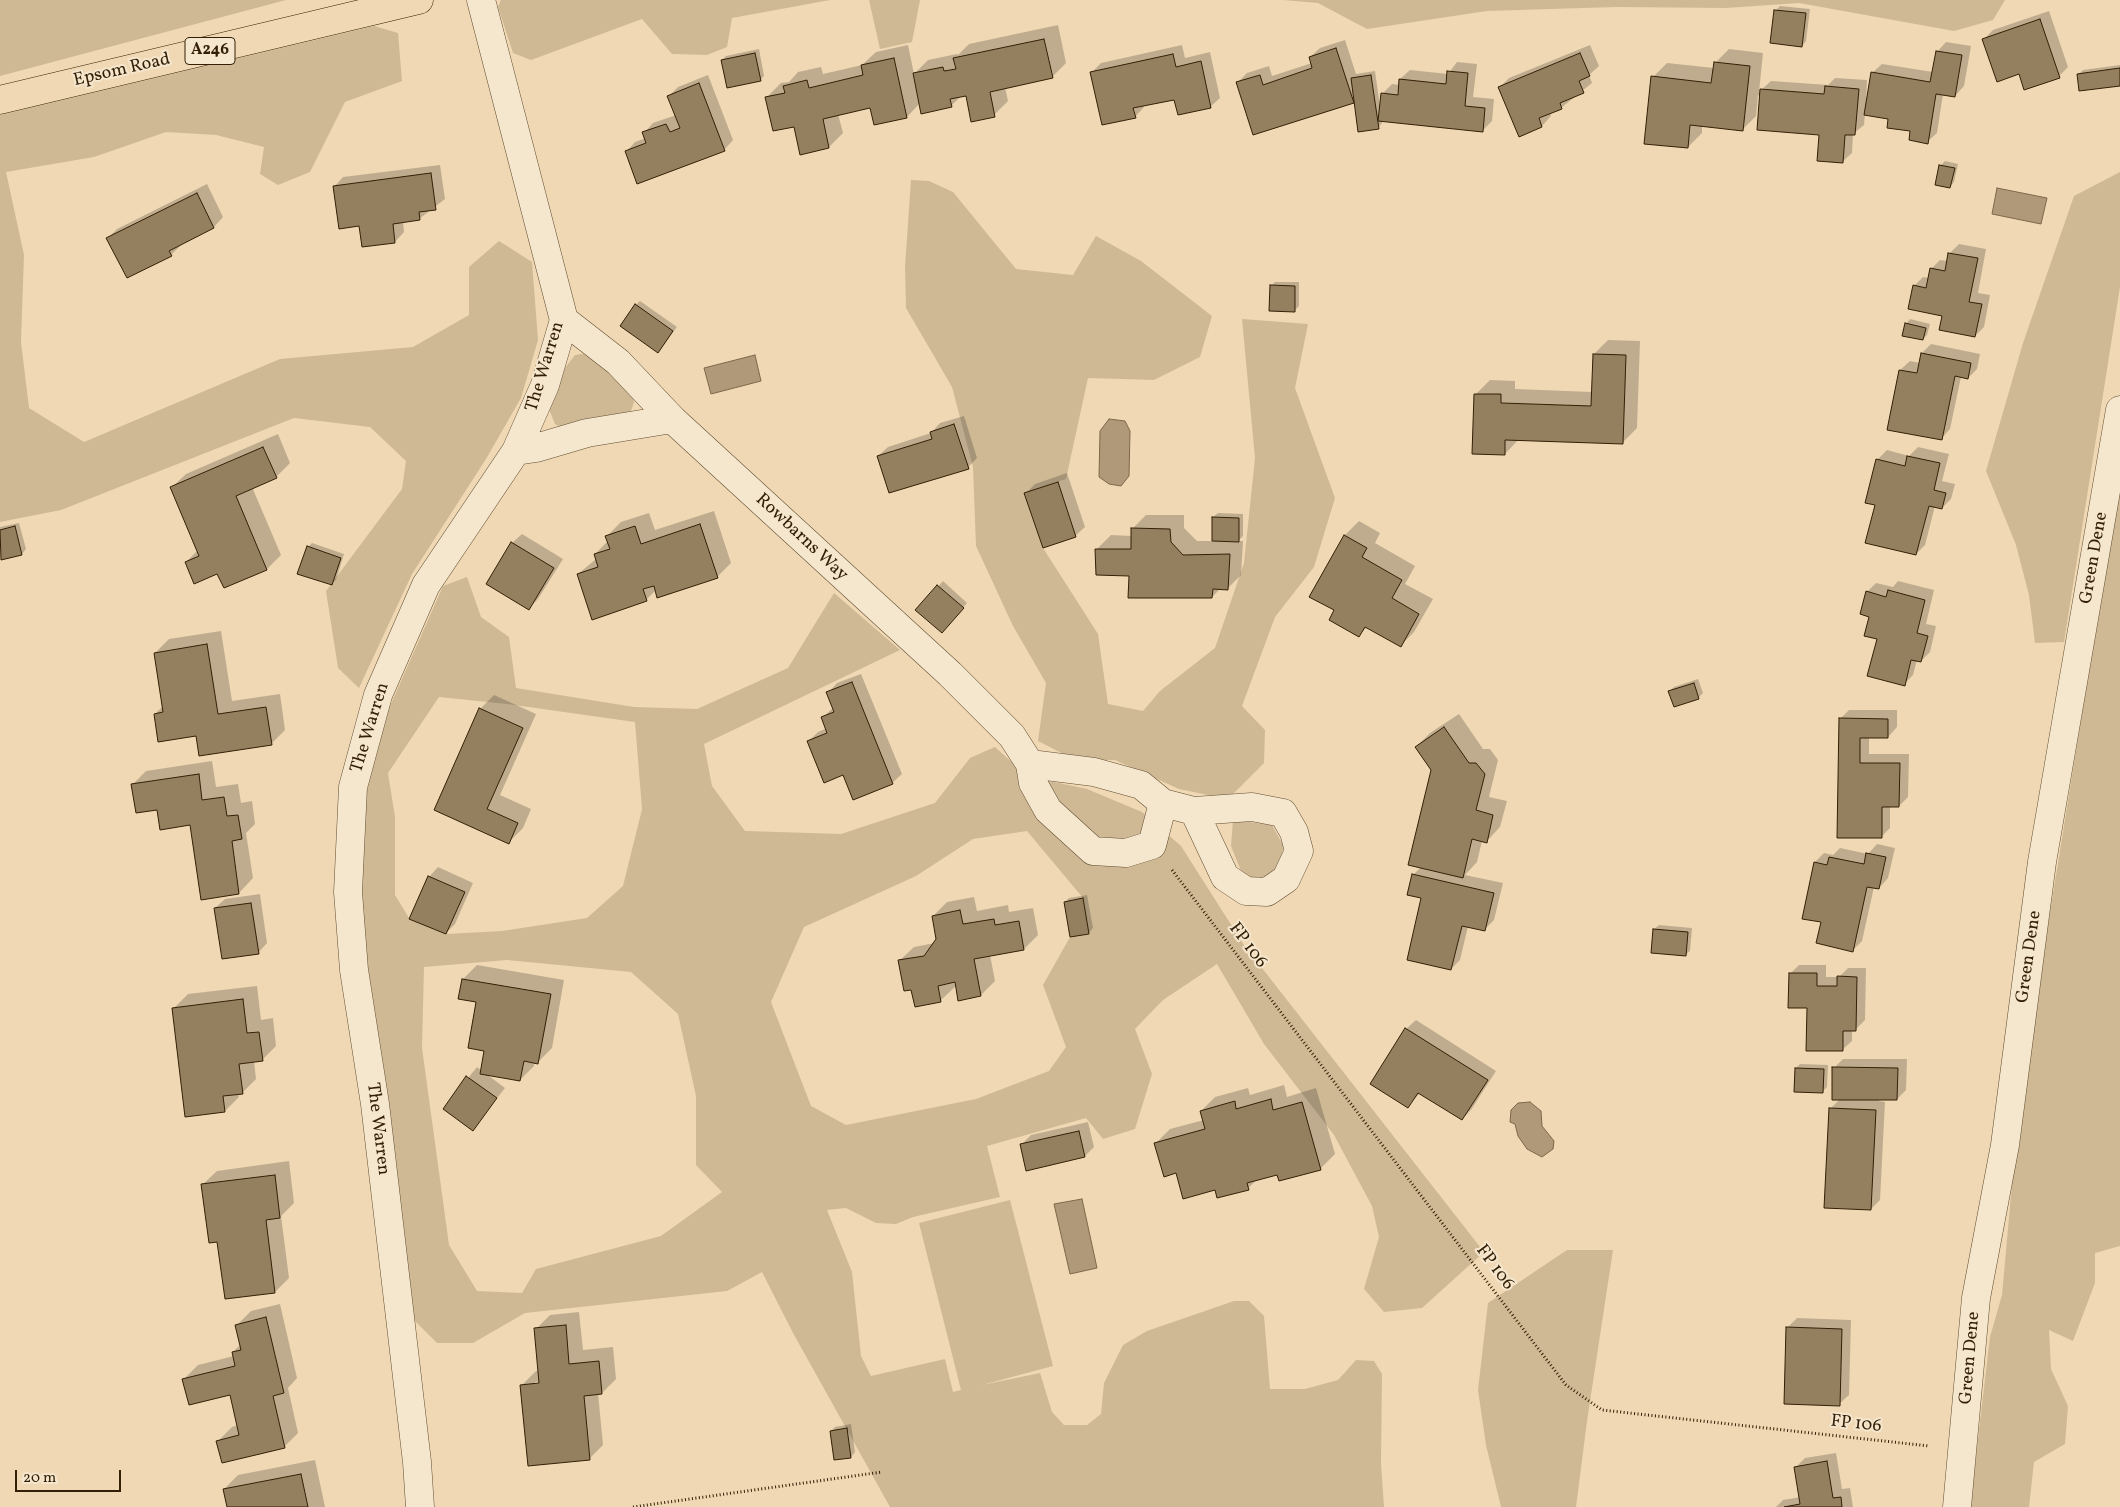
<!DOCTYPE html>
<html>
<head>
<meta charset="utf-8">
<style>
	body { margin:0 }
	#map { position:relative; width:2120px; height:1507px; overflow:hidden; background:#efd8b3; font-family:Vollkorn,serif }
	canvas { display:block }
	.scale { position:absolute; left:15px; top:1470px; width:106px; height:22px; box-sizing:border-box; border:2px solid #321f05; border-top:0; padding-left:6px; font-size:15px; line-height:18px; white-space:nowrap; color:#321f05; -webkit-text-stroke:4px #f5e6ce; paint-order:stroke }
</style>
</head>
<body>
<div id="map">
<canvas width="2120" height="1507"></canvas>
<div class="scale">20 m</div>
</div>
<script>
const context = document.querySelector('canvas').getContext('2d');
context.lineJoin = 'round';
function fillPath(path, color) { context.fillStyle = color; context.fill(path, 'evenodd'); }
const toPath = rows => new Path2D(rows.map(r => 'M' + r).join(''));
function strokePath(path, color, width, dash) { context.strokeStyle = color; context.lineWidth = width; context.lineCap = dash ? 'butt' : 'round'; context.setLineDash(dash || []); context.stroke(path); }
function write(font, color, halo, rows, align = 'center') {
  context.font = font + ' Vollkorn,serif'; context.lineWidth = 4; context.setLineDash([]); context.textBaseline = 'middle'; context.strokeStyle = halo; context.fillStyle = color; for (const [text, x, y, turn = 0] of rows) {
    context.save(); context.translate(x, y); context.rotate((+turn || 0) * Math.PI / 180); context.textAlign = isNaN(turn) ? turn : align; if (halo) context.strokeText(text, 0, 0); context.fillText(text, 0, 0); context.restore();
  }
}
fillPath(toPath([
	[0,0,286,0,0,76],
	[501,0,830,0,732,18,727,47,707,55,672,54,642,19,531,60,513,53,498,7],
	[869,0,920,0,912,42,880,49],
	[1283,0,2005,0,1993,20,1954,31,1799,3,1726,8,1616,7,1487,11,1367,29,1318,3],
	[374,26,398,33,402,81,345,102,310,172,278,185,260,174,264,147,216,135,166,132,94,157,6,172,24,255,21,342,29,408,84,442,280,359,413,347,469,315,469,267,499,241,532,262,538,340,521,398,486,459,412,574,359,688,338,668,326,591,402,489,406,461,370,427,294,418,61,510,0,522,0,115],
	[2120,172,2120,287,2064,642,2035,643,2029,595,2016,545,1986,471,2023,343,2074,196],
	[911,180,929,181,953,192,1016,269,1073,275,1096,236,1141,261,1212,316,1200,357,1154,380,1088,378,1066,479,1024,493,1043,548,1098,634,1108,704,1143,711,1160,691,1215,648,1244,563,1255,458,1242,319,1308,324,1295,388,1335,498,1314,567,1275,617,1242,706,1265,730,1264,763,1228,799,1179,789,1115,760,1075,760,1038,741,1046,683,1013,626,976,546,973,467,952,387,906,308,905,267],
	[588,353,632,390,634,402,631,411,568,431,555,424,549,409,565,368,575,355],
	[2120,478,2120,1246,2095,1253,2095,1283,2073,1341,2049,1330,2051,1369,2068,1406,2065,1444,2034,1462,2029,1507,1970,1507,1990,1337,2002,1295,2015,1151,2044,950],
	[467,577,481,617,509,637,516,688,634,707,697,709,788,668,834,593,900,650,704,744,712,786,745,831,841,834,935,803,970,758,995,747,1016,766,1023,781,1054,782,1087,789,1142,812,1181,846,1244,945,1484,1252,1422,1308,1384,1312,1364,1289,1379,1237,1372,1206,1334,1135,1264,1044,1217,964,1163,1000,1135,1029,1152,1074,1135,1129,1103,1139,1086,1118,987,1146,1000,1197,913,1217,896,1224,876,1223,846,1208,827,1210,852,1272,861,1356,871,1376,945,1359,953,1392,961,1390,919,1223,1010,1200,1053,1366,982,1385,1040,1373,1052,1412,1064,1425,1087,1425,1101,1414,1104,1383,1123,1345,1147,1331,1234,1301,1249,1301,1264,1316,1270,1389,1305,1389,1338,1380,1356,1360,1374,1361,1382,1374,1381,1464,1384,1507,890,1507,793,1333,762,1272,727,1291,525,1313,473,1343,437,1343,412,1318,361,926,357,841,379,731,443,586],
	[439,697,507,704,635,722,642,809,623,886,587,918,502,931,446,934,409,918,395,895,395,817,388,773],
	[1027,831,1083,898,1089,934,1070,937,1043,985,1066,1047,1049,1071,976,1099,846,1125,811,1106,771,1002,804,927,916,876,973,839],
	[507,960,631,972,678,1014,696,1096,696,1165,722,1192,661,1236,536,1269,522,1293,477,1291,449,1245,422,1048,424,967],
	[1233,820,1272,825,1283,845,1282,862,1271,880,1245,881,1231,846],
	[1567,1250,1613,1250,1587,1421,1576,1507,1501,1507,1486,1445,1478,1390,1488,1303]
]), '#cfb995');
const water = toPath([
	[1997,188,2047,198,2041,224,1992,214,1997,188],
	[755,355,761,381,711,394,704,368,755,355],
	[1109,419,1125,421,1130,431,1129,476,1121,486,1109,484,1099,477,1100,431,1109,419],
	[1530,1102,1541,1111,1542,1126,1554,1141,1553,1149,1542,1157,1527,1149,1518,1136,1515,1124,1510,1122,1511,1110,1518,1103,1530,1102],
	[1082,1199,1097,1268,1070,1274,1054,1204,1082,1199]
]);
fillPath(water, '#af9978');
strokePath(water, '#7d684a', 1);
fillPath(toPath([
	[1780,6,1810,9,1806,41,1802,46,1776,10],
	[2049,11,2068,67,2059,76,2019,72,1984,39,1993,30],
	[1058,25,1066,63,1052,77,1005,87,1008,101,994,115,967,94,962,95,951,106,920,103,907,117,875,123,871,107,838,114,843,133,829,147,795,125,767,97,781,83,789,82,798,72,821,67,823,74,862,65,876,52,908,45,914,74,928,60,957,54,958,55,969,44],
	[1345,40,1356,74,1375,71,1380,106,1383,93,1392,84,1400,85,1400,79,1410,70,1448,74,1457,62,1477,64,1473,97,1494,99,1492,121,1482,131,1382,120,1382,123,1378,128,1355,101,1254,134,1237,83,1247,73,1269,66,1272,76,1312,63,1310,57,1320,48],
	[1946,42,1971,46,1964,86,1955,96,1943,94,1937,133,1927,142,1890,118,1865,114,1864,125,1853,134,1852,153,1842,162,1820,134,1758,95,1756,116,1742,130,1702,126,1702,133,1688,147,1653,77,1667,63,1714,68,1715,63,1729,49,1763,53,1759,92,1771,81,1828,85,1835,78,1867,80,1866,102,1868,102,1872,73,1882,64,1933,72,1937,52],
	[1182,45,1185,58,1210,52,1220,98,1210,107,1175,99,1144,105,1144,107,1135,117,1091,73,1101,63],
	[1590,45,1599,66,1589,75,1592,83,1561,108,1550,113,1551,116,1542,126,1519,135,1500,87,1509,78],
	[759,49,764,76,760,80,722,60,726,56],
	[2120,65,2120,84,2079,74,2083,70],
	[708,75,733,140,724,150,626,152,635,142,646,138,644,133,653,123,676,115,669,96,678,87],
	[1945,161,1958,164,1954,182,1950,187,1940,166],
	[440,165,445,199,419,219,403,221,404,232,395,242,334,187,343,177],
	[207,184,223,217,214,227,179,244,180,246,171,255,108,238,117,229],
	[1959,244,1986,249,1978,293,1990,295,1984,327,1975,336,1944,315,1914,286,1923,277,1929,278,1931,269,1940,260,1948,261,1949,254],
	[1275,282,1299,282,1299,306,1294,311,1271,286],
	[640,301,677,327,662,347,636,305],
	[1910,319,1930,324,1927,335,1923,339,1906,324],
	[1608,340,1640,341,1637,428,1623,442,1519,439,1505,454,1476,394,1490,380,1515,381,1515,389,1592,392,1594,354],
	[1931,344,1980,354,1977,369,1968,378,1961,377,1950,429,1941,439,1900,370,1910,361,1920,363,1922,353],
	[964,416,977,458,968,467,878,456,888,447,931,433,940,423],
	[278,434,290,463,276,477,252,487,281,555,267,569,225,587,218,572,186,562,198,550,171,488,186,474],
	[1918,447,1949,454,1942,481,1955,484,1951,499,1942,508,1935,506,1925,545,1916,554,1876,504,1877,460,1887,450,1909,456],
	[1067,473,1085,527,1075,536,1026,493,1035,484],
	[714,511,731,563,717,577,656,590,646,600,578,574,596,559,595,554,608,541,607,536,621,522,649,513,655,530],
	[1218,513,1243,514,1243,536,1238,541,1243,541,1241,575,1227,589,1221,588,1212,597,1131,575,1097,549,1111,535,1132,536,1132,529,1146,515,1184,515,1184,528,1197,541,1213,541,1213,517],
	[1359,521,1380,533,1375,543,1415,566,1405,584,1433,599,1414,632,1400,646,1367,627,1359,635,1336,610,1311,596,1345,535],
	[19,523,26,549,22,554,2,559,0,527],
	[522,534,563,559,538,599,529,608,512,543],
	[312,543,344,554,336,580,331,584,308,547],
	[943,581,967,603,946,627,917,610],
	[1898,581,1934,590,1926,624,1936,626,1930,652,1921,661,1917,660,1913,675,1904,684,1878,638,1871,616,1867,592,1876,583,1893,587],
	[221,631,232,701,280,694,285,730,271,744,155,714,163,706,155,653,169,639],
	[861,674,902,774,892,783,844,773,809,741,818,732,827,728,823,717,834,707,828,693,837,683],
	[1698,679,1703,693,1698,698,1670,691,1674,687],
	[494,695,536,714,500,795,531,809,523,828,509,842,435,809,480,709],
	[1849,710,1897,710,1897,727,1888,737,1869,737,1869,754,1909,754,1908,797,1899,806,1890,806,1890,828,1881,837,1840,719],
	[1459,714,1483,749,1490,749,1498,760,1489,797,1507,801,1500,827,1486,842,1482,841,1477,862,1465,875,1503,883,1494,920,1484,930,1468,926,1460,960,1451,969,1423,897,1409,895,1414,874,1421,867,1432,769,1416,747,1430,733],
	[212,761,216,787,238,784,241,803,252,801,255,824,246,833,253,878,239,893,191,824,158,808,132,785,146,771],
	[1877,844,1895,848,1888,878,1879,888,1874,887,1862,941,1853,950,1822,921,1815,862,1824,853,1833,855,1840,848,1868,854],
	[438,867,473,883,455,924,446,933,429,877],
	[260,894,267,943,258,953,215,908,225,899],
	[1087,895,1093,928,1089,933,1065,902,1069,898],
	[974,897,977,911,1008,905,1009,912,1033,908,1038,935,1024,949,990,955,995,981,981,995,957,985,940,1001,912,989,899,961,914,947,935,943,938,939,933,916,947,902],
	[1659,925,1692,928,1690,951,1685,955,1652,952,1654,929],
	[477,965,564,980,552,1048,538,1062,534,1062,534,1066,520,1080,485,1073,505,1088,473,1129,444,1108,477,1067,482,1071,486,1050,478,1001,463,979],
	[1799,965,1826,965,1826,977,1839,977,1848,968,1866,968,1865,1020,1856,1029,1852,1029,1852,1041,1842,1050,1808,1007,1790,974],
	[257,986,261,1020,273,1018,276,1046,262,1060,254,1061,256,1079,242,1093,238,1093,239,1097,225,1111,174,1008,188,994],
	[1416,1020,1496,1071,1471,1110,1462,1119,1420,1093,1408,1106,1406,1029],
	[1843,1059,1907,1059,1906,1090,1897,1099,1879,1099,1879,1101,1885,1102,1880,1200,1871,1209,1830,1109,1840,1099,1834,1068],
	[1800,1064,1828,1065,1827,1087,1823,1091,1796,1068],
	[1284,1085,1287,1097,1316,1088,1335,1154,1321,1168,1280,1180,1278,1173,1258,1179,1248,1188,1215,1189,1177,1171,1156,1143,1170,1129,1204,1120,1201,1111,1215,1097,1248,1088,1250,1095],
	[1088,1122,1094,1147,1085,1156,1021,1145,1031,1135],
	[289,1161,294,1203,281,1216,289,1278,275,1292,218,1241,202,1185,217,1171],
	[280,1304,297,1378,288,1388,298,1433,284,1447,218,1441,232,1427,238,1425,231,1394,184,1379,198,1365,234,1356,233,1352,241,1344,237,1325,251,1311],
	[579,1312,583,1350,613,1347,616,1379,602,1393,598,1393,603,1445,589,1459,521,1386,536,1371,540,1371,536,1329,550,1315],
	[546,1381,535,1385,535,1382],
	[1797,1318,1851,1320,1849,1395,1839,1404,1787,1328],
	[851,1424,855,1452,851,1457,835,1459,831,1431,835,1427],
	[1836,1453,1842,1489,1850,1488,1853,1507,1776,1507,1783,1500,1801,1497,1796,1467,1805,1458],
	[315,1460,325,1507,228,1507,224,1489,238,1475]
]), '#0003');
const building = toPath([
	[1774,10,1806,13,1802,47,1770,43,1774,10],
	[2040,19,2060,78,2024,90,2019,74,1997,82,1982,39,2040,19],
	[1044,39,1053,78,990,92,995,117,971,122,966,96,950,99,952,107,921,114,913,73,943,67,944,71,956,69,953,58,1044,39],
	[1336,48,1354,103,1253,135,1236,82,1260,75,1263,85,1312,68,1309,57,1336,48],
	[1936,51,1962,55,1955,97,1936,94,1928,144,1909,140,1910,131,1887,128,1888,119,1864,115,1871,72,1930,82,1936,51],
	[755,53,761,81,727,88,721,60,755,53],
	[1580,53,1590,76,1579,81,1584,93,1560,103,1562,109,1539,118,1542,127,1519,137,1498,87,1580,53],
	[1173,54,1176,67,1201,61,1211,108,1178,115,1174,100,1133,108,1136,118,1102,125,1090,72,1173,54],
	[894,58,907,118,874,125,870,108,823,119,829,148,800,155,794,127,773,131,765,97,785,93,783,86,807,80,809,88,863,75,861,65,894,58],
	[1714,62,1750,66,1743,131,1690,125,1688,148,1644,144,1651,76,1711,83,1714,62],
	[2120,68,2120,86,2079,91,2077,74,2120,68],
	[1447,71,1468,73,1465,106,1485,108,1483,132,1378,121,1381,93,1398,95,1399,79,1446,84,1447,71],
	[1371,75,1379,129,1358,132,1351,78,1371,75],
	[699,83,725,151,637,184,625,151,646,143,642,132,666,124,670,132,680,128,667,96,699,83],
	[1825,86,1859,89,1855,135,1845,135,1843,163,1817,161,1819,135,1757,130,1760,89,1824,94,1825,86],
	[1939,165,1955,168,1950,188,1935,185,1939,165],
	[431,173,436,210,419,212,420,220,393,224,395,243,362,247,359,226,339,229,333,186,431,173],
	[197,193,214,228,169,251,172,256,127,278,106,238,197,193],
	[1948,253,1978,258,1969,302,1982,304,1975,337,1939,330,1942,316,1908,309,1913,285,1926,288,1930,268,1945,271,1948,253],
	[1270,285,1295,286,1295,312,1269,311,1270,285],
	[635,304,673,331,658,353,620,326,635,304],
	[1905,323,1926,328,1923,340,1902,336,1905,323],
	[1921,353,1971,363,1968,379,1955,376,1942,440,1887,430,1899,370,1917,373,1921,353],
	[1593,354,1626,355,1623,444,1505,440,1505,455,1472,454,1474,394,1501,394,1501,403,1591,406,1593,354],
	[954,424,969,469,889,493,877,456,932,439,930,432,954,424],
	[263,447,277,478,236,496,267,570,224,588,217,574,194,584,185,562,199,556,170,487,263,447],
	[1907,456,1940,463,1934,490,1946,493,1942,509,1929,506,1916,555,1865,543,1875,505,1865,503,1876,459,1905,466,1907,456],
	[1058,482,1076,537,1043,548,1024,493,1058,482],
	[1212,517,1239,518,1239,542,1212,541,1212,517],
	[700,524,718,578,657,598,654,586,643,589,647,601,592,620,577,574,598,567,594,554,610,549,605,536,635,526,641,544,700,524],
	[15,526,22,555,1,560,0,530,15,526],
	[1131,528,1170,529,1171,542,1183,555,1230,554,1228,590,1213,589,1212,598,1128,598,1129,576,1096,575,1095,549,1131,549,1131,528],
	[1344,535,1367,548,1362,557,1402,580,1392,598,1419,614,1401,647,1365,627,1359,637,1329,620,1334,610,1309,597,1344,535],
	[511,542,554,568,529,610,486,584,511,542],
	[307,546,341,558,332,585,297,574,307,546],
	[937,585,964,608,942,633,915,610,937,585],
	[1888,590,1925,600,1917,633,1928,636,1921,662,1911,660,1905,686,1867,676,1877,639,1864,636,1869,617,1860,614,1866,591,1886,597,1888,590],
	[207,644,218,714,266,707,272,745,199,756,196,736,158,742,154,714,163,712,154,653,207,644],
	[852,682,893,784,853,800,843,775,824,783,807,741,827,733,821,717,834,712,826,692,852,682],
	[1694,683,1699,699,1674,707,1668,691,1694,683],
	[479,708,523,728,487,809,518,823,509,844,434,810,479,708],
	[1839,718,1888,719,1888,738,1860,738,1860,763,1900,763,1899,807,1882,807,1882,838,1837,838,1839,718],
	[1444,727,1469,763,1476,763,1485,774,1476,810,1493,815,1487,843,1472,839,1463,878,1408,865,1431,770,1415,747,1444,727],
	[199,774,202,800,224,797,227,816,238,815,242,839,232,841,239,894,201,900,190,825,160,830,157,810,136,813,131,784,199,774],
	[1866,853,1886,857,1879,889,1867,887,1853,952,1816,943,1821,922,1802,919,1814,862,1827,865,1829,857,1864,864,1866,853],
	[1412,874,1494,893,1485,931,1462,926,1451,970,1407,960,1421,898,1407,895,1412,874],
	[428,876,465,892,446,934,409,919,428,876],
	[1083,898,1089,934,1070,937,1064,902,1083,898],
	[251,903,259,954,222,959,214,908,251,903],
	[960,910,963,924,994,919,995,925,1019,921,1024,950,974,959,981,996,958,1001,955,982,938,986,941,1002,915,1007,911,990,904,991,898,960,924,956,936,939,932,916,960,910],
	[1653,929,1688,932,1686,956,1651,953,1653,929],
	[1789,973,1817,973,1817,986,1837,986,1837,976,1857,977,1856,1031,1843,1031,1843,1051,1806,1051,1807,1008,1788,1008,1789,973],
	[462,979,551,994,538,1064,524,1061,520,1081,480,1074,484,1051,468,1048,476,1002,458,999,462,979],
	[243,999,247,1033,259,1032,263,1061,239,1064,243,1094,223,1096,225,1112,185,1117,172,1008,243,999],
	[1405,1028,1488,1080,1462,1120,1418,1093,1408,1108,1370,1084,1405,1028],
	[1832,1067,1898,1068,1897,1100,1832,1100,1832,1067],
	[1795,1068,1824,1069,1823,1093,1794,1092,1795,1068],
	[466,1076,497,1098,473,1131,443,1109,466,1076],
	[1271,1099,1273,1110,1302,1102,1321,1170,1279,1181,1277,1175,1247,1183,1249,1190,1217,1198,1215,1190,1183,1199,1176,1173,1164,1177,1154,1143,1205,1129,1200,1111,1235,1101,1236,1109,1271,1099],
	[1829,1108,1876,1110,1871,1210,1824,1208,1829,1108],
	[1079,1131,1085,1157,1026,1171,1020,1144,1079,1131],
	[275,1175,280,1218,266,1220,275,1293,225,1299,217,1242,209,1243,201,1184,275,1175],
	[266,1317,284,1393,273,1396,285,1448,222,1463,216,1441,239,1435,230,1395,189,1405,182,1379,235,1366,232,1352,241,1350,235,1325,266,1317],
	[566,1325,569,1364,599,1361,602,1394,584,1396,590,1460,528,1466,520,1385,539,1383,534,1328,566,1325],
	[1786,1327,1842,1329,1840,1406,1784,1404,1786,1327],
	[847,1428,851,1458,834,1460,830,1431,847,1428],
	[1827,1461,1833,1498,1841,1497,1842,1507,1784,1507,1800,1504,1794,1467,1827,1461],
	[301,1474,308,1507,227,1507,223,1489,301,1474]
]);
fillPath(building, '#947f5f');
strokePath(building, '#321f05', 1);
const minor = toPath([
	[564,320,618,362,672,419,950,674,1012,736,1030,764,1094,772,1141,785,1163,803,1152,845,1126,853,1093,851,1048,810,1033,783,1030,764],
	[516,451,536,448,587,433,672,419],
	[1163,803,1194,811,1252,807,1283,813,1294,832,1299,851,1286,879,1267,892,1246,891,1225,877,1194,811],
	[420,1507,417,1462,375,1104,354,970,348,892,353,787,378,695,426,585,516,451,545,385,564,320,481,0],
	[1957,1507,1976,1298,2005,1145,2042,862,2120,410]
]);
const major = toPath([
	[0,100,419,0]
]);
strokePath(minor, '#614d30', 29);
strokePath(major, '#321f05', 29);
strokePath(toPath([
	[1172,870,1566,1385,1602,1410,1929,1446],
	[633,1507,882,1472]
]), '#321f05', 3, [1, 2.5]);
strokePath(minor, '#f5e6ce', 28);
strokePath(major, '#efd8b3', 28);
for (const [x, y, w] of [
	[210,51,50]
]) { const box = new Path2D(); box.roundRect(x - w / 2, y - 13.5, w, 27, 4); context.fillStyle = '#f5e6ce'; context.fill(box); strokePath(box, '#321f05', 1); }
write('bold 16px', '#321f05', null, [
	["A246",210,51]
]);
write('18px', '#321f05', '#f5e6ce', [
	["Epsom Road",122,71,-13],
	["The Warren",546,367,-73],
	["Rowbarns Way",801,538,43],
	["Green Dene",2095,558,-80],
	["The Warren",371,728,-73],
	["FP 106",1247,946,53],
	["Green Dene",2030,957,-82],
	["The Warren",377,1129,83],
	["FP 106",1494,1268,53],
	["Green Dene",1971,1358,-85],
	["FP 106",1856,1425,6]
]);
</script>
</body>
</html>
